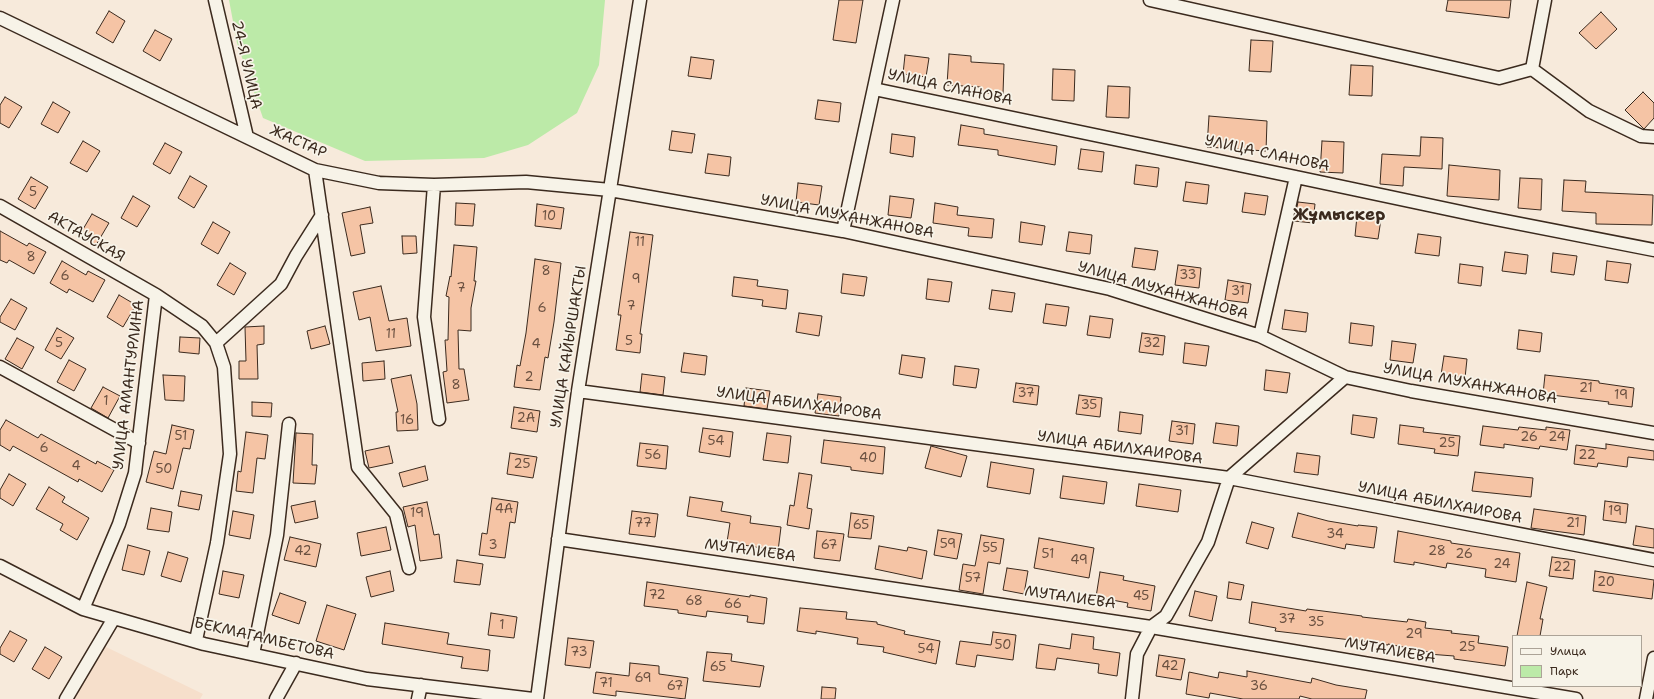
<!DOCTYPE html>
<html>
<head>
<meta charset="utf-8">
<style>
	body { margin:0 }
	#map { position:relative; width:1654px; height:699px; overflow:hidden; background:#f7eadb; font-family:"Shantell Sans",sans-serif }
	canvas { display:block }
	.legend { position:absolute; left:1512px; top:635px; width:130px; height:52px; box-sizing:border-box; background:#f7f3e8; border:1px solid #aca397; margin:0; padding:5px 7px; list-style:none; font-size:12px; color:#3b2a1e }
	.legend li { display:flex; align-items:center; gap:8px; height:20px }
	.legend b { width:20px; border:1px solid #aca397 }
</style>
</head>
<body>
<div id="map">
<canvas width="1654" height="699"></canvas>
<ul class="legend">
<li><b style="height:5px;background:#f7f3e8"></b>Улица</li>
<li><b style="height:11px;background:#bceaa8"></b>Парк</li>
</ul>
</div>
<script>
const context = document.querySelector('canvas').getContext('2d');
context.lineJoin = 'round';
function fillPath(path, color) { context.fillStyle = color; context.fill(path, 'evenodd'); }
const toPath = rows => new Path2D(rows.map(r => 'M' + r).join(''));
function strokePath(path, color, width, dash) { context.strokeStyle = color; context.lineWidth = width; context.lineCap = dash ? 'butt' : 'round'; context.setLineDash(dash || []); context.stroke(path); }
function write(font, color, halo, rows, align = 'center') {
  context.font = font + ' "Shantell Sans",sans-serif'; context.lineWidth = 3.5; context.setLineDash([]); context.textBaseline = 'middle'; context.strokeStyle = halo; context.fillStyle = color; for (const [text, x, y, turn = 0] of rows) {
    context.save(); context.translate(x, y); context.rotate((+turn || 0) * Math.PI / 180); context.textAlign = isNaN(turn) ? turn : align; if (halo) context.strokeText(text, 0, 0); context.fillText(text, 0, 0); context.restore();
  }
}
fillPath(toPath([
	[104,646,203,694,200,699,74,699]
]), '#f6dfcb');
fillPath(toPath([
	[229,0,605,0,599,65,577,113,528,145,484,158,365,161,263,118,237,43]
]), '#bceaa8');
const building = toPath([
	[839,0,863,0,856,43,833,40,839,0],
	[1448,0,1511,0,1509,18,1446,11,1448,0],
	[109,11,125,21,113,43,96,33,109,11],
	[1601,12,1617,29,1596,49,1579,33,1601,12],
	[155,30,172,39,160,61,143,51,155,30],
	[1251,40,1273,41,1271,72,1249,71,1251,40],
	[949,54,971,56,971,62,1004,64,1003,94,981,93,981,87,947,85,949,54],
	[905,55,929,58,926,77,903,74,905,55],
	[691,57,714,60,711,79,688,76,691,57],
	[1351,65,1373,66,1372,96,1349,95,1351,65],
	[1053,69,1075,70,1074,101,1052,100,1053,69],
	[1108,86,1130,87,1129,118,1106,117,1108,86],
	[1643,92,1654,103,1654,118,1644,129,1625,110,1643,92],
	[5,97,22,107,9,128,0,123,0,105,5,97],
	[818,100,841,103,839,122,815,119,818,100],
	[53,102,70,112,58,133,41,124,53,102],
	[1209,116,1267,121,1266,151,1207,147,1209,116],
	[961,125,984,129,984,134,1057,146,1055,165,998,155,998,150,958,145,961,125],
	[672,131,695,134,692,153,669,150,672,131],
	[892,134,915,137,913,157,890,153,892,134],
	[1421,137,1443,138,1442,169,1404,167,1403,186,1380,184,1382,154,1420,156,1421,137],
	[83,141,100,151,87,172,70,163,83,141],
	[1322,141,1344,142,1343,173,1320,172,1322,141],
	[165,143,182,152,170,174,153,164,165,143],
	[1081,149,1104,152,1102,172,1078,169,1081,149],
	[708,154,731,157,729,176,705,173,708,154],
	[1136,165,1159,168,1157,187,1134,184,1136,165],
	[1449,165,1500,170,1499,200,1447,196,1449,165],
	[190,176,207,186,194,208,178,198,190,176],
	[31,177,48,187,35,209,18,199,31,177],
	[1520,178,1542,179,1541,210,1518,208,1520,178],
	[1564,180,1586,181,1585,192,1653,195,1652,225,1596,224,1596,213,1562,211,1564,180],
	[1186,182,1209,185,1207,204,1183,201,1186,182],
	[798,183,822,186,819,205,796,202,798,183],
	[1245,193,1268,196,1265,215,1242,212,1245,193],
	[133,196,150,206,137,227,121,218,133,196],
	[890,196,914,199,911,218,888,215,890,196],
	[1298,202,1315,204,1313,223,1294,221,1298,202],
	[456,203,475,204,473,226,455,225,456,203],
	[935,203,958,207,957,215,994,219,992,238,968,236,969,228,933,223,935,203],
	[537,204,564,208,561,229,535,226,537,204],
	[370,207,373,223,360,225,365,253,351,256,342,213,370,207],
	[92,214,109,223,96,245,79,236,92,214],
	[1357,216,1381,219,1378,239,1355,236,1357,216],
	[213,222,230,232,218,254,201,244,213,222],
	[1021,222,1045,226,1042,245,1019,242,1021,222],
	[0,231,27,246,29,243,46,252,34,274,9,260,7,263,0,260,0,231],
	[630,232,653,235,640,334,642,334,640,353,616,350,621,315,618,315,630,232],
	[1069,232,1092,235,1090,254,1066,251,1069,232],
	[1418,234,1441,237,1439,256,1415,253,1418,234],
	[402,236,416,236,417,253,403,254,402,236],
	[454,245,477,247,474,281,476,281,471,308,471,331,458,330,459,369,464,369,469,400,447,403,443,372,447,371,445,340,448,340,449,297,446,296,450,276,451,277,454,245],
	[1135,248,1158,251,1155,270,1132,267,1135,248],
	[1505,252,1528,255,1526,274,1502,271,1505,252],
	[1553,253,1577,256,1574,275,1551,272,1553,253],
	[535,259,561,263,554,322,548,358,545,357,540,390,514,387,517,365,520,366,526,333,535,259],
	[62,261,86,275,88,271,105,280,93,302,69,289,67,293,50,283,62,261],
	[1607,261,1631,264,1628,283,1605,280,1607,261],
	[230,263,246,273,234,295,217,285,230,263],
	[1460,264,1483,267,1481,286,1458,283,1460,264],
	[1178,265,1201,268,1199,288,1175,285,1178,265],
	[843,274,867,277,864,296,841,293,843,274],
	[734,277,758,280,757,286,788,290,786,309,762,306,763,300,732,296,734,277],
	[928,279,952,282,949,302,926,299,928,279],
	[1228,280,1251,284,1248,303,1225,300,1228,280],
	[381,286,389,321,407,318,411,346,376,351,370,317,359,320,353,292,381,286],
	[992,290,1015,293,1012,312,989,309,992,290],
	[119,295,136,305,123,327,107,317,119,295],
	[11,299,27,308,15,330,0,322,0,317,11,299],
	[1046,304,1069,307,1066,326,1043,323,1046,304],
	[1285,310,1308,313,1306,332,1282,329,1285,310],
	[799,313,822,316,819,336,796,332,799,313],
	[1090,316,1113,319,1110,338,1087,335,1090,316],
	[1351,323,1374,326,1372,346,1349,343,1351,323],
	[264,326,264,344,257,345,258,379,239,379,239,361,246,361,245,327,264,326],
	[325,326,330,344,311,349,307,331,325,326],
	[57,328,74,338,61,359,45,350,57,328],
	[1519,330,1542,333,1540,352,1517,349,1519,330],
	[1142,333,1165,336,1163,355,1139,352,1142,333],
	[180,337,200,338,199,354,179,352,180,337],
	[17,338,34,347,22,369,5,359,17,338],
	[1392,341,1416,344,1413,363,1390,360,1392,341],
	[1185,343,1209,346,1206,366,1183,363,1185,343],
	[684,353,707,356,705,375,681,372,684,353],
	[902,355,925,358,922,378,899,374,902,355],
	[1444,356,1467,359,1465,378,1441,375,1444,356],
	[69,360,86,369,74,391,57,382,69,360],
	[384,361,385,379,363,381,362,363,384,361],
	[955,366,979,369,976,388,953,385,955,366],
	[1266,370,1290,373,1287,393,1264,390,1266,370],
	[642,374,665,377,663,395,640,392,642,374],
	[163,375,185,376,184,401,165,400,163,375],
	[411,375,417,404,418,430,397,431,396,412,398,412,391,379,411,375],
	[1545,375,1599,381,1599,383,1634,388,1632,407,1608,404,1609,402,1543,394,1545,375],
	[1016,383,1039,386,1037,405,1013,402,1016,383],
	[103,387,120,396,108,418,91,408,103,387],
	[746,388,770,391,767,409,744,406,746,388],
	[818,394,841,397,839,416,815,413,818,394],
	[1079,395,1102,398,1100,417,1076,414,1079,395],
	[252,402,272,403,271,417,252,416,252,402],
	[514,407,540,411,537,432,511,428,514,407],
	[1120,412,1143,415,1141,434,1118,431,1120,412],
	[1353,415,1377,418,1374,438,1351,434,1353,415],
	[6,420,38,438,41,434,96,464,97,461,114,470,102,492,79,479,78,482,13,446,10,451,0,445,0,430,6,420],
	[1172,421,1195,424,1193,444,1169,441,1172,421],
	[1216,423,1239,426,1237,446,1213,443,1216,423],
	[172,425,194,430,190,449,183,448,173,489,146,482,154,451,166,454,172,425],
	[1400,425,1424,428,1423,432,1460,436,1458,456,1434,453,1435,449,1398,444,1400,425],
	[1483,426,1518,430,1519,427,1546,430,1546,427,1570,430,1567,450,1540,446,1539,449,1504,444,1504,448,1480,445,1483,426],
	[703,428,733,432,730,457,699,452,703,428],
	[246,432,268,435,265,459,257,458,253,493,236,491,238,471,241,472,246,432],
	[296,433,313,434,312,465,317,465,315,484,293,483,296,433],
	[767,433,791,436,788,463,763,460,767,433],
	[824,440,885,447,883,474,851,470,851,467,821,463,824,440],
	[640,443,668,446,666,469,637,466,640,443],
	[1606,444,1654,451,1654,460,1628,457,1627,467,1598,463,1597,467,1574,464,1576,445,1606,449,1606,444],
	[389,446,393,463,369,468,365,451,389,446],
	[931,446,967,456,961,477,925,468,931,446],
	[510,453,537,457,533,478,507,474,510,453],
	[1297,453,1320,456,1318,475,1294,472,1297,453],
	[991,462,1034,469,1030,494,987,487,991,462],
	[425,466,428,480,403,487,399,473,425,466],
	[1475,472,1533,478,1531,497,1472,491,1475,472],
	[799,473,812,475,807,508,812,509,809,529,787,525,790,505,794,506,799,473],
	[9,474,26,484,13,506,0,498,0,490,9,474],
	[1063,476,1107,482,1104,504,1060,498,1063,476],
	[1139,484,1181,490,1178,512,1136,506,1139,484],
	[49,487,65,497,62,502,89,518,77,540,60,530,63,524,36,509,49,487],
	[181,491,202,495,199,510,178,506,181,491],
	[690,497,723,502,721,511,751,516,750,523,781,527,778,551,727,542,730,523,687,516,690,497],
	[492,498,518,502,515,523,510,522,505,558,479,555,482,533,487,534,492,498],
	[315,501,318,518,295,523,291,506,315,501],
	[1605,501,1628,504,1626,523,1603,520,1605,501],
	[427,502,434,535,439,534,442,558,420,561,415,525,408,527,403,507,427,502],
	[151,508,172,512,169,532,147,529,151,508],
	[1534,509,1586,516,1584,535,1531,528,1534,509],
	[233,511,254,515,250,539,229,535,233,511],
	[632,511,658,514,655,537,629,534,632,511],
	[851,513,874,516,871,539,848,537,851,513],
	[1298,513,1328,521,1358,526,1358,525,1377,527,1374,548,1346,544,1345,549,1292,537,1298,513],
	[1252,522,1274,528,1268,549,1246,543,1252,522],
	[1636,526,1654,529,1654,548,1633,545,1636,526],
	[386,527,391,550,361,556,357,533,386,527],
	[938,530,962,534,957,559,934,555,938,530],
	[817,531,844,534,840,561,814,558,817,531],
	[1398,531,1451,541,1451,543,1520,553,1516,582,1485,577,1486,569,1447,563,1446,568,1414,562,1414,565,1394,562,1398,531],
	[981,535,1004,539,1000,564,988,562,983,594,959,590,963,564,975,566,981,535],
	[290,537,321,544,316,567,284,560,290,537],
	[1039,538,1094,548,1089,578,1034,568,1039,538],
	[128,545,150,551,144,575,122,570,128,545],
	[879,546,907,551,908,547,927,551,922,579,875,569,879,546],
	[168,552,188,558,181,582,161,576,168,552],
	[1552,557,1575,560,1573,579,1549,576,1552,557],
	[457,560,483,564,480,585,454,582,457,560],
	[1007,568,1028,571,1024,594,1003,590,1007,568],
	[223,571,244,575,239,598,219,594,223,571],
	[390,571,394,591,371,597,366,577,390,571],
	[1595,571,1654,580,1652,599,1593,591,1595,571],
	[1100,572,1124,576,1123,580,1155,586,1151,611,1127,607,1128,603,1096,597,1100,572],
	[647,582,750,597,750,595,767,598,764,624,747,622,748,616,707,611,706,617,678,613,678,610,644,606,647,582],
	[1229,582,1244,585,1241,600,1227,598,1229,582],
	[1527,582,1547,587,1540,619,1543,619,1540,636,1517,636,1527,582],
	[1195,591,1217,596,1212,621,1189,616,1195,591],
	[280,593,306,602,299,624,272,615,280,593],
	[1252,602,1306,611,1307,609,1362,616,1362,617,1407,622,1408,619,1426,622,1425,628,1452,631,1451,633,1479,636,1478,643,1508,647,1505,666,1454,659,1454,656,1428,654,1428,652,1388,644,1388,645,1368,643,1368,642,1275,631,1276,628,1249,623,1252,602],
	[327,605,356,614,344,650,316,641,327,605],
	[800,608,847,612,846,619,877,622,877,624,905,631,904,634,940,641,936,664,883,652,884,647,857,644,858,638,816,631,816,634,797,631,800,608],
	[491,613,517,617,514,638,488,635,491,613],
	[385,623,449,633,447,644,490,650,488,671,461,668,463,657,382,644,385,623],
	[10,631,27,640,14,662,0,654,0,648,10,631],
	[993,632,1016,635,1013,660,977,655,975,667,956,664,960,641,991,645,993,632],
	[1072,634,1094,637,1093,649,1120,653,1117,676,1098,673,1099,664,1057,658,1055,670,1036,668,1039,644,1070,649,1072,634],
	[568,638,594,641,590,668,565,665,568,638],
	[45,647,62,657,49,679,32,669,45,647],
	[707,652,732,654,731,661,764,666,760,687,703,681,707,652],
	[1159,655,1185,659,1181,680,1156,676,1159,655],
	[630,663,659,666,659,674,688,678,685,699,616,691,616,696,593,693,596,672,629,676,630,663],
	[1247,671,1311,683,1312,678,1336,685,1367,690,1365,699,1312,699,1300,696,1299,699,1243,699,1210,693,1209,698,1186,694,1189,672,1218,678,1219,672,1247,677,1247,671],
	[822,687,836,688,835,699,821,699,822,687]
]);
fillPath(building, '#f5c4a5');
strokePath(building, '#3b2a1e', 1);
const minor = toPath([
	[215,0,247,137],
	[1150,0,1499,78,1532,69],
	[1545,0,1532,69,1589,111,1641,136,1654,137],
	[0,18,315,170,379,183,434,185,526,182,610,190,843,231,1110,289,1260,336,1345,377,1411,391,1654,433],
	[874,89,1296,177,1485,217,1654,250],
	[315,170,358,467,396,514,409,568],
	[434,185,424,317,439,419],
	[0,206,156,295,202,326,216,343,224,367,230,454,217,543,196,640],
	[843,231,893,0],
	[1260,336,1296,177],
	[216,343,281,284,296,256,322,215],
	[0,367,139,443],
	[578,391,1229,478,1654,560],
	[558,539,1151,627,1576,699],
	[0,566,83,609,204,644,367,679,533,699],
	[83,609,119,524,135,473,156,295],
	[253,654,277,535,289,424],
	[66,699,114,618],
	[276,699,296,663],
	[418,699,421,685],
	[537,699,578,391,640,0],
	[1132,699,1137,654,1151,627,1166,616,1208,542,1229,478,1345,377],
	[1646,699,1654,658]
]);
strokePath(minor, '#3b2a1e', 15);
strokePath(minor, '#f7f3e8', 12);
write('13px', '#6a5040', null, [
	["5",33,193],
	["10",549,217],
	["11",640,243],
	["8",31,258],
	["8",546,272],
	["33",1188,276],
	["6",65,277],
	["9",636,280],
	["7",461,289],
	["31",1238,292],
	["7",631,307],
	["6",542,309],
	["11",391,335],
	["5",629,342],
	["5",59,344],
	["32",1152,344],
	["4",536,345],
	["2",529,378],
	["8",456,386],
	["21",1586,389],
	["37",1026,394],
	["19",1621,396],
	["1",106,402],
	["35",1089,406],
	["2А",526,419],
	["16",407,421],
	["31",1182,432],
	["51",181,437],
	["26",1529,438],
	["24",1557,438],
	["54",716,442],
	["25",1447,444],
	["6",44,449],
	["56",653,456],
	["22",1587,456],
	["40",868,459],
	["25",522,465],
	["4",76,467],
	["50",164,470],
	["4А",504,510],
	["19",1615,512],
	["19",417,514],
	["77",643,524],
	["21",1573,524],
	["65",861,526],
	["34",1335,535],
	["59",948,545],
	["3",493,546],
	["67",829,546],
	["55",990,549],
	["42",303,552],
	["28",1437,552],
	["51",1048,555],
	["26",1464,555],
	["49",1079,561],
	["24",1502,565],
	["22",1562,568],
	["57",973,579],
	["20",1606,583],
	["72",657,596],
	["45",1141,597],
	["68",694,602],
	["66",733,605],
	["37",1287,620],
	["35",1316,623],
	["1",502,626],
	["29",1414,635],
	["50",1003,646],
	["25",1467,648],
	["54",926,650],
	["73",579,653],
	["42",1170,667],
	["65",718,668],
	["69",643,679],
	["71",606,684],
	["67",675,687],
	["36",1259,687]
]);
write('15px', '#3b2a1e', '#f7f3e8', [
	["24-Я УЛИЦА",246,65,77],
	["УЛИЦА СЛАНОВА",950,88,12],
	["ЖАСТАР",298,142,24],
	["УЛИЦА СЛАНОВА",1267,154,12],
	["УЛИЦА МУХАНЖАНОВА",847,217,11],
	["АКТАУСКАЯ",86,237,30],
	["УЛИЦА МУХАНЖАНОВА",1163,291,16],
	["УЛИЦА КАЙЫРШАКТЫ",569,347,-81],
	["УЛИЦА МУХАНЖАНОВА",1470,384,10],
	["УЛИЦА АМАНТУРЛИНА",129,385,-83],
	["УЛИЦА АБИЛХАИРОВА",799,404,8],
	["УЛИЦА АБИЛХАИРОВА",1120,448,8],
	["УЛИЦА АБИЛХАИРОВА",1440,503,11],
	["МУТАЛИЕВА",750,551,8],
	["МУТАЛИЕВА",1070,598,8],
	["БЕКМАГАМБЕТОВА",264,639,13],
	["МУТАЛИЕВА",1390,651,10]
]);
write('bold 17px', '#3b2a1e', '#f7f3e8', [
	["Жұмыскер",1339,216]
]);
</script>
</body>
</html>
